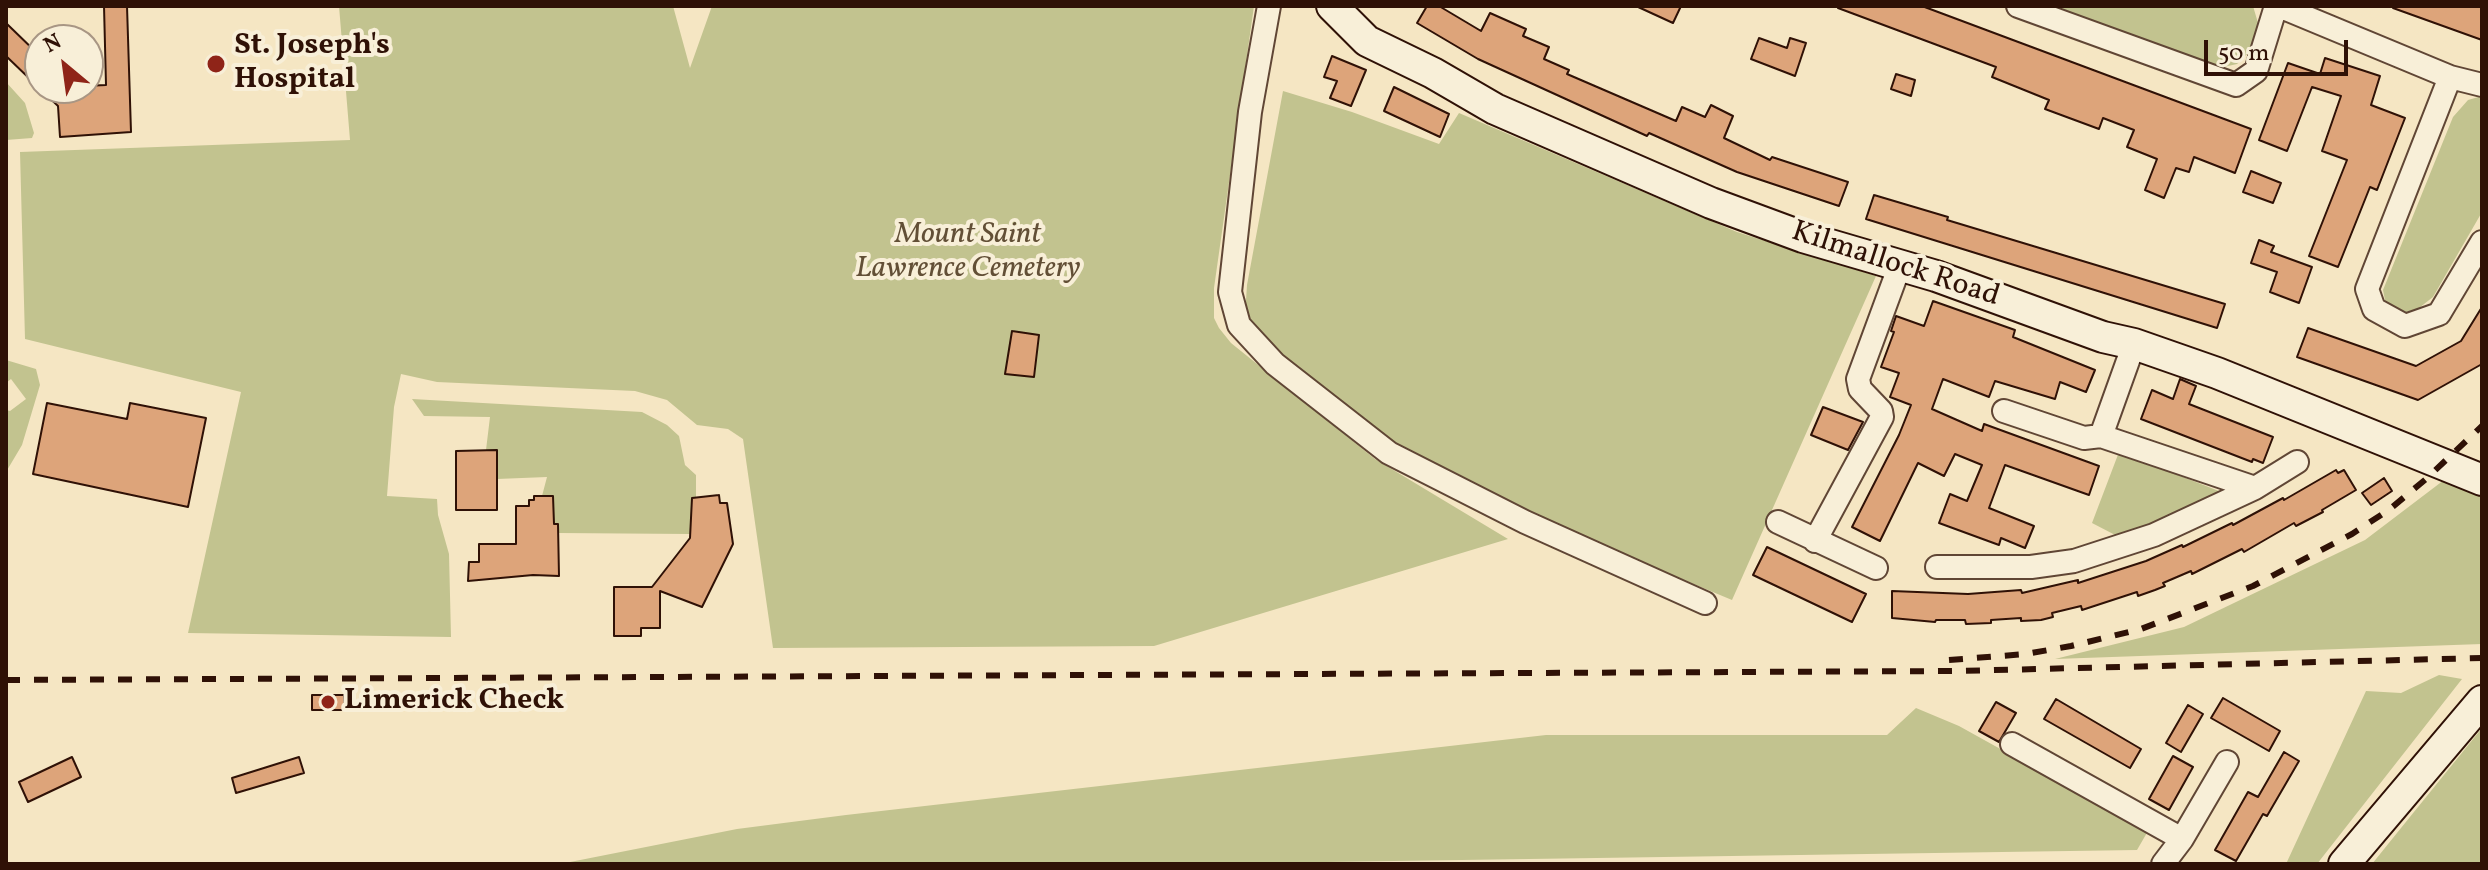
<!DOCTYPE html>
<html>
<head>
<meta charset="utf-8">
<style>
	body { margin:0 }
	#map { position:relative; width:2488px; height:870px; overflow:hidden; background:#f5e6c3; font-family:Vollkorn,serif }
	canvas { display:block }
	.frame { position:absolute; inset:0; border:8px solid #2f1106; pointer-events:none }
	.north { position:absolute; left:24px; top:24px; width:80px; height:80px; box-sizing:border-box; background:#f8efd8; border:2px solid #a89684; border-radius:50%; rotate:331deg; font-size:22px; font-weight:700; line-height:32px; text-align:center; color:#2f1106 }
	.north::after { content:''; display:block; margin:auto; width:28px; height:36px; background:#8f2418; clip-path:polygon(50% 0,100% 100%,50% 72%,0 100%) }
	.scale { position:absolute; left:2204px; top:40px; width:144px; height:36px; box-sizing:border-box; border:4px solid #2f1106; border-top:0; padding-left:10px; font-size:24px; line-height:28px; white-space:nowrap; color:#2f1106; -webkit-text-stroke:6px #f8efd8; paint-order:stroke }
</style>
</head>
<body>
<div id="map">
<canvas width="2488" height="870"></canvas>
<div class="frame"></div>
<div class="north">N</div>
<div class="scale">50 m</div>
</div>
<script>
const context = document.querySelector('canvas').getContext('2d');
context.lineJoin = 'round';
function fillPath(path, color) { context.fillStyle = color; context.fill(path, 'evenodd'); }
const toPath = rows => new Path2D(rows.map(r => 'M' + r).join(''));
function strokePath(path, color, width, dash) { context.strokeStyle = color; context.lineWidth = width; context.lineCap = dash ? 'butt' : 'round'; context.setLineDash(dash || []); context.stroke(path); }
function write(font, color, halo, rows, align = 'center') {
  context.font = font + ' Vollkorn,serif'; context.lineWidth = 8; context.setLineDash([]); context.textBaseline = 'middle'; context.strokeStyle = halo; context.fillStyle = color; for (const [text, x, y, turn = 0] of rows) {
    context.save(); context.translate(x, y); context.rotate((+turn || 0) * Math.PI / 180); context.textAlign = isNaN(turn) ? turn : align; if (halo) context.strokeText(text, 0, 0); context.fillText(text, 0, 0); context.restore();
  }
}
fillPath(toPath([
	[339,6,673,6,690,68,712,6,1254,6,1214,288,1214,318,1219,328,1231,343,1375,459,1508,539,1154,646,773,648,743,439,728,429,697,425,667,400,635,391,437,382,401,374,394,407,387,496,437,499,438,515,449,554,451,637,188,633,241,392,25,339,20,152,350,140],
	[2048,6,2253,6,2258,23,2252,49,2237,64,2219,68],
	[6,82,25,103,34,133,32,138,6,140],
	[1283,91,1352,112,1439,144,1459,113,1737,232,1876,276,1732,600,1533,517,1394,443,1285,359,1245,316,1247,285],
	[2482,96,2482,212,2433,297,2410,315,2387,310,2383,290,2453,117,2468,100],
	[6,360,36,369,40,385,22,445,6,472,6,410,10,411,26,399,11,379,6,383],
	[412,399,642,412,667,425,679,436,685,465,696,475,696,498,692,499,690,534,558,533,558,525,554,524,553,496,542,496,547,477,497,479,486,450,490,417,424,416],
	[2119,452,2224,493,2196,508,2119,537,2092,523],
	[2444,480,2482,493,2482,644,2055,659,2184,627,2365,540],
	[2439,675,2462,679,2317,864,2286,864,2366,691,2401,693],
	[1916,708,1959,726,2148,831,2137,850,1191,864,560,864,737,829,846,815,1546,735,1887,735],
	[2482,728,2482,864,2372,864,2401,828]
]), '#c2c38f');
const building = toPath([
	[104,6,127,6,131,132,60,137,58,106,6,56,6,23,40,56,40,88,106,85,104,6],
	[1427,6,1439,6,1481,31,1490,13,1526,29,1523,36,1549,47,1544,59,1569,70,1567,74,1676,121,1682,107,1705,117,1711,105,1733,116,1724,138,1770,160,1772,157,1848,182,1839,206,1737,172,1649,133,1647,136,1478,59,1417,23,1427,6],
	[1636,6,1681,6,1673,23,1636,6],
	[1839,6,1922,6,2251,129,2235,173,2194,157,2189,172,2176,168,2164,198,2145,190,2157,159,2127,147,2134,130,2103,118,2099,129,2045,109,2049,100,1992,77,1996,67,1838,8,1839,6],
	[2393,6,2482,6,2482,40,2393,8,2393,6],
	[1759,38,1787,48,1790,38,1806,43,1795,76,1751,59,1759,38],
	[1332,56,1366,70,1351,106,1330,98,1337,81,1324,77,1332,56],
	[2325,58,2380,76,2371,105,2405,118,2377,190,2370,187,2338,267,2309,256,2347,160,2322,151,2341,96,2312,87,2287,151,2259,140,2288,63,2320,74,2325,58],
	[1896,74,1915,80,1911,96,1891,89,1896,74],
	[1394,87,1449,114,1440,137,1384,111,1394,87],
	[2251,171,2281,183,2273,203,2243,192,2251,171],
	[1874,195,1948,217,1947,220,2225,304,2217,328,1866,219,1874,195],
	[2259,240,2274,246,2271,252,2312,267,2299,303,2270,292,2277,272,2251,263,2259,240],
	[1933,301,2015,330,2013,337,2095,370,2086,392,2060,382,2055,399,1995,381,1989,397,1943,379,1932,409,1982,431,1984,424,2099,466,2089,495,2005,465,1989,508,2034,526,2025,548,2001,538,1999,545,1939,523,1950,494,1967,501,1982,465,1955,454,1944,476,1918,463,1880,541,1852,527,1899,435,1911,405,1890,397,1899,373,1881,367,1894,332,1891,331,1896,316,1924,326,1933,301],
	[2482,307,2482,364,2418,400,2297,357,2308,328,2416,366,2461,341,2482,307],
	[1012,331,1039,335,1034,377,1005,374,1012,331],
	[2180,379,2196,386,2189,404,2273,437,2263,463,2253,459,2252,462,2141,419,2152,390,2173,399,2180,379],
	[47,403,127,419,130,403,206,418,188,507,33,474,47,403],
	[1823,407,1863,422,1848,450,1811,435,1823,407],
	[497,450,497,510,456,510,456,451,497,450],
	[2336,470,2338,473,2344,470,2356,490,2322,510,2323,512,2296,526,2294,523,2244,552,2242,549,2192,574,2191,571,2163,583,2165,586,2155,590,2138,596,2137,592,2082,610,2081,606,2052,613,2053,617,2041,620,2021,621,2021,618,1991,620,1991,623,1966,624,1965,620,1936,620,1935,622,1892,618,1892,591,1968,594,2021,590,2022,593,2078,580,2078,583,2146,561,2182,545,2183,547,2232,523,2233,525,2283,498,2284,500,2336,470],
	[2384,478,2392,491,2371,505,2362,493,2384,478],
	[719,495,720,503,727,503,733,544,702,607,660,591,660,628,641,628,641,636,614,636,614,587,652,587,690,538,692,498,719,495],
	[534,496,553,496,554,524,558,524,559,576,533,575,468,581,469,562,479,562,479,544,516,544,516,506,529,506,529,500,534,500,534,496],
	[1767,547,1866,594,1852,622,1753,575,1767,547],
	[312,695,344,695,345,710,312,710,312,695],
	[2223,698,2280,731,2269,751,2211,718,2223,698],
	[2056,699,2141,749,2130,768,2044,719,2056,699],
	[1996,702,2016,713,1999,742,1979,731,1996,702],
	[2188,705,2203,714,2181,752,2166,743,2188,705],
	[2284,752,2299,761,2267,816,2263,814,2236,861,2215,850,2248,792,2258,797,2284,752],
	[2173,756,2193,767,2169,810,2149,799,2173,756],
	[72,757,81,777,28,802,19,782,72,757],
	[299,757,304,773,236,793,232,778,299,757]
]);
fillPath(building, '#dda47a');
strokePath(building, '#2f1106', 2);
const street = toPath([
	[1269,6,1250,112,1230,292,1239,325,1275,364,1389,453,1525,522,1705,603],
	[2018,6,2236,85,2256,71,2276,6],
	[2279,6,2450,77,2482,85],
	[2450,77,2367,289,2374,309,2405,326,2439,314,2482,242],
	[2004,411,2084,438,2101,436,2255,488,2297,462],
	[2101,436,2134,344],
	[1778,522,1876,568],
	[1815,541,1882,417,1881,411,1860,389,1858,379,1900,265],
	[1937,567,2031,567,2074,561,2154,535,2255,488],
	[2012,744,2182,839,2163,864],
	[2182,839,2227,762]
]);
const secondary = toPath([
	[1332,6,1367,41,1433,73,1495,109,1711,203,1803,237,1936,276,2103,337,2134,344,2217,373,2482,480],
	[2344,864,2482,701]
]);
strokePath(street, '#604635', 26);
strokePath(secondary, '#2f1106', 34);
strokePath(street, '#f8efd8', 22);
strokePath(secondary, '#f8efd8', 30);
strokePath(toPath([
	[1949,660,2026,654,2071,646,2141,629,2253,586,2352,534,2390,509,2426,479,2482,426],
	[6,680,1958,671,2482,658]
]), '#2f1106', 6, [14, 14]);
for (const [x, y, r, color] of [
	[216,64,10,"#8f2418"],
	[328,702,8,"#8f2418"]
]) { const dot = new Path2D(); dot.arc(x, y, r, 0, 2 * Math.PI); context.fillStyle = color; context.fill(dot); strokePath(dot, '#f8efd8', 3); }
write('bold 30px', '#2f1106', '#f8efd8', [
	["St. Joseph's",234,47],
	["Hospital",234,81],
	["Limerick Check",344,702]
], 'left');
write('italic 30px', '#624f36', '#f8efd8', [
	["Mount Saint",968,236],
	["Lawrence Cemetery",968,270]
]);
write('30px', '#2f1106', '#f8efd8', [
	["Kilmallock Road",1895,266,18]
]);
</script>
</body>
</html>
